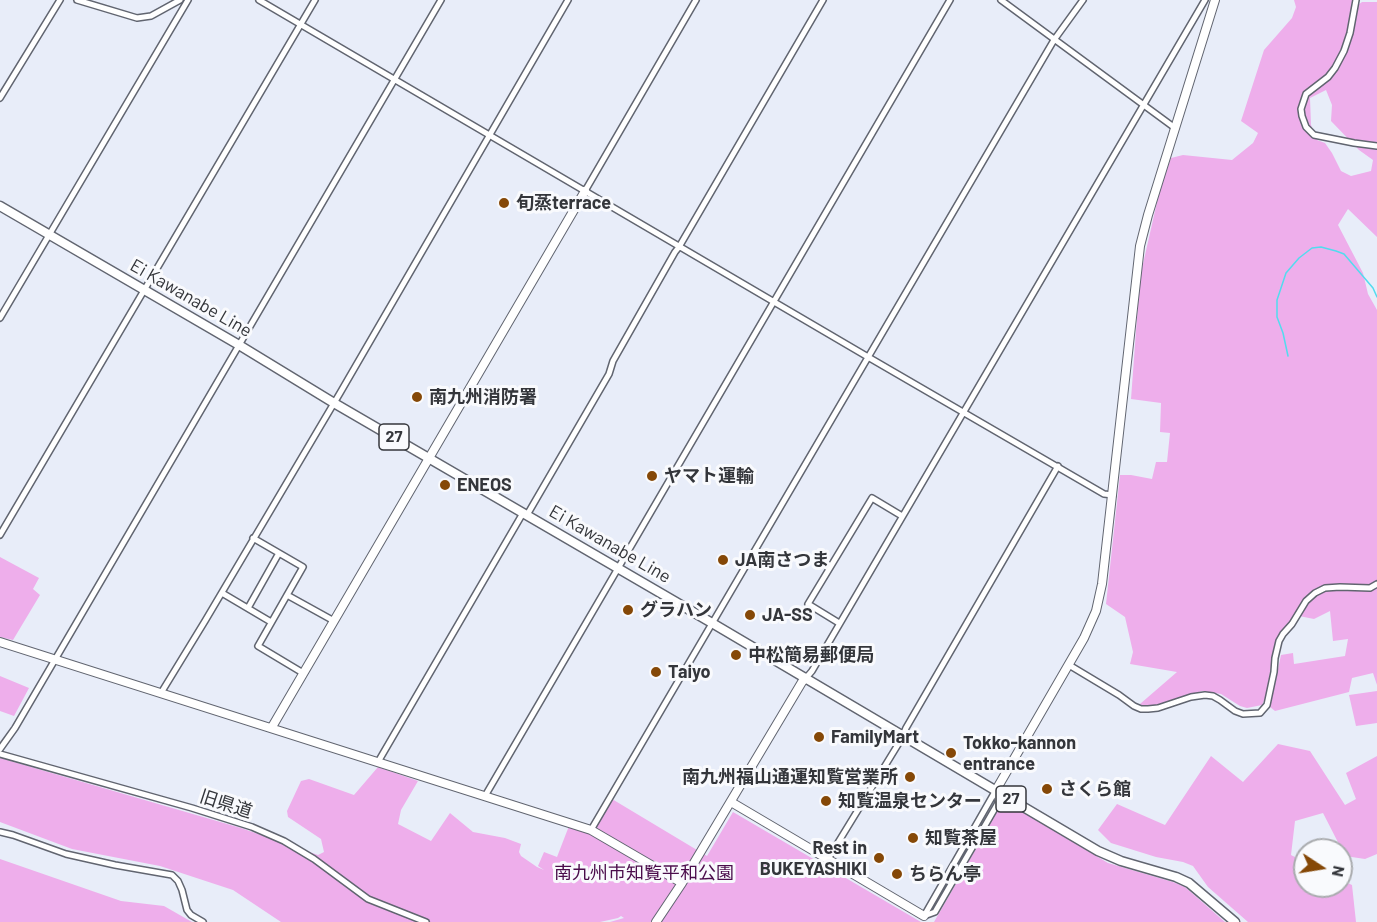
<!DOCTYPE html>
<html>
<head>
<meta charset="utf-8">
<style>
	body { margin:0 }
	#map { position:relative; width:1377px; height:922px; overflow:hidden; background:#e8edf9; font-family:Barlow,sans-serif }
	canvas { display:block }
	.north { position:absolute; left:1293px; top:838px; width:60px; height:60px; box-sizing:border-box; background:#f9fafd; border:2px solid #aaacaf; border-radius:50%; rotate:102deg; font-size:16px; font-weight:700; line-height:24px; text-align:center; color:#34363b }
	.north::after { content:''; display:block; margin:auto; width:21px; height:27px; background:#854807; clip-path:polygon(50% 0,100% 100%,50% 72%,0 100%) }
</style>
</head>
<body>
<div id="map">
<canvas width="1377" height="922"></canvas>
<div class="north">N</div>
</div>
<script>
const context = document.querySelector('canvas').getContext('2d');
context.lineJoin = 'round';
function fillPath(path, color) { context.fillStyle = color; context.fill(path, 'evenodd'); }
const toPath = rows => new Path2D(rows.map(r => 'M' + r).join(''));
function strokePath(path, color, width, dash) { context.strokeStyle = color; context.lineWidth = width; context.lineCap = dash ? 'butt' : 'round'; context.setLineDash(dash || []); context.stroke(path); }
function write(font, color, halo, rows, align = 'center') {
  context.font = font + ' Barlow,"Noto Sans JP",sans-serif'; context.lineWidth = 6; context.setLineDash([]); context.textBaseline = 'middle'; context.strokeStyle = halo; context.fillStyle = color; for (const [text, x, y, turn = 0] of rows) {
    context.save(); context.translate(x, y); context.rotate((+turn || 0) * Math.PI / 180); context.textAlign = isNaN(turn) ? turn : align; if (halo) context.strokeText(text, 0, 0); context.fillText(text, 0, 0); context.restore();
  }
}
fillPath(toPath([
	[1294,0,1352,0,1351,10,1362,2,1377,2,1377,237,1348,209,1338,225,1363,273,1368,294,1377,310,1377,685,1373,673,1352,678,1349,692,1275,711,1270,707,1281,655,1293,653,1294,664,1345,656,1348,639,1333,641,1330,611,1314,619,1294,615,1275,643,1266,696,1262,705,1247,708,1240,706,1221,694,1202,691,1153,706,1143,706,1140,704,1177,672,1130,664,1133,652,1125,617,1106,604,1120,475,1131,475,1152,479,1156,462,1167,462,1170,433,1160,432,1161,403,1131,399,1140,277,1160,189,1171,158,1183,155,1232,160,1253,143,1258,133,1241,121,1264,50,1292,18,1296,7],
	[1326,90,1332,105,1331,121,1359,150,1373,160,1371,171,1351,176,1341,171,1332,153,1325,143,1317,140,1311,125,1310,98],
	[0,557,39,578,33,589,40,595,13,640,0,637],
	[0,676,29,688,14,716,0,711],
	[1377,691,1377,723,1356,726,1349,695],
	[1278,744,1310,751,1345,805,1356,799,1346,773,1377,756,1377,854,1365,859,1345,856,1323,813,1295,821,1291,855,1305,862,1305,886,1341,886,1341,880,1352,885,1356,922,1248,922,1208,887,1193,866,1183,862,1156,857,1111,843,1098,830,1117,804,1165,825,1211,756,1243,782],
	[0,758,241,828,318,855,324,852,321,839,288,817,287,811,301,781,309,779,354,795,378,767,418,781,401,810,398,824,431,841,450,813,473,832,505,838,521,844,519,852,521,856,537,867,544,870,538,866,544,852,557,857,569,826,591,834,612,799,707,856,733,812,921,922,610,922,624,918,621,916,618,918,600,922,281,922,233,890,160,866,72,849,0,822],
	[1006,805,1012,806,1108,863,1173,882,1185,887,1225,922,934,922,997,812],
	[0,859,121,901,164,906,192,922,0,922]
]), '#eeaeeb');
strokePath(toPath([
	[1288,356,1283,333,1277,317,1277,300,1286,273,1299,258,1312,248,1321,247,1336,251,1344,254,1373,288,1377,297]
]), '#52dcee', 1.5);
const street = toPath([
	[77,0,137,18,151,16,180,0],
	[259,0,868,357,1104,494,1113,495],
	[1001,0,1175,128],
	[1356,0,1350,33,1344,51,1335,68,1328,77,1306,94,1301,109,1302,116,1306,127,1314,135,1354,143,1377,146],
	[0,98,60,0],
	[585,191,696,0],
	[0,318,188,0],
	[527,515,609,374,613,361,675,252,679,247,823,0],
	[0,535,315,0],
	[253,538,303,567,258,646,303,673],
	[222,593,271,622],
	[287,595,334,621],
	[248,608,279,553],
	[839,623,808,604,872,498,902,516],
	[1069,665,1119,695,1134,706,1141,709,1148,709,1158,708,1191,697,1205,695,1213,696,1220,700,1235,711,1243,714,1260,713,1267,705,1274,672,1275,658,1279,641,1283,634,1292,624,1306,601,1315,593,1325,588,1340,587,1370,588,1377,584],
	[806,678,812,671,1205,0],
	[161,693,205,621,340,393,568,0],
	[0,749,15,728,441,0],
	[0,754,192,808,252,827,284,841,314,859,368,899,426,922],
	[378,762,523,513],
	[485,796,950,0],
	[591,830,1054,40,1083,0],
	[0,832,13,835,66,854,115,865,172,875,178,881,182,890,187,910,191,915,203,922],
	[828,859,902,738,906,728,1058,466],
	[924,916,935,912,998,803,996,790],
	[924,916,996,790]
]);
const secondary = toPath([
	[0,642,591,830,682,883],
	[272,727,585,191],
	[996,790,1084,638,1096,611,1102,584,1140,246,1148,215,1215,0],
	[731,802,924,916],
	[656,922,682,883,802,682,806,678]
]);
const primary = toPath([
	[0,206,239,345,334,403,712,623,1098,851,1121,861,1176,877,1189,883,1235,922]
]);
strokePath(street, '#616570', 8);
strokePath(secondary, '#616570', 10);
strokePath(primary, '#616570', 11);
strokePath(street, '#fff', 5);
strokePath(secondary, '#fff', 8);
strokePath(primary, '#fff', 8);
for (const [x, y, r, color] of [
	[504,203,6,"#854807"],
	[417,397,6,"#854807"],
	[652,476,6,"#854807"],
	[445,485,6,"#854807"],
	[723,560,6,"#854807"],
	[628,610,6,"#854807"],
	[750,615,6,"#854807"],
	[736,655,6,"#854807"],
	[656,672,6,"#854807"],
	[819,737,6,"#854807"],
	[951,753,6,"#854807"],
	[910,777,6,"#854807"],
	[1047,789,6,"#854807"],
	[826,801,6,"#854807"],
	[913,838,6,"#854807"],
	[879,858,6,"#854807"],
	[897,874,6,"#854807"]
]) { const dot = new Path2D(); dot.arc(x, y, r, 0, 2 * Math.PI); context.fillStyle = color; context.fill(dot); strokePath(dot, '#f9fafd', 2); }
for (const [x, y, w] of [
	[394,437,30],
	[1011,799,30]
]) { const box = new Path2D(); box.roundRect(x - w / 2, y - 13, w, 26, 4.5); context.fillStyle = '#f9fafd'; context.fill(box); strokePath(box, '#34363b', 1.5); }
write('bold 16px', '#34363b', null, [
	["27",394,437],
	["27",1011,799]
]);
write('bold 18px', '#34363b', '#f9fafd', [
	["旬蒸terrace",516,203],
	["南九州消防署",429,397],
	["ヤマト運輸",664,476],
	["ENEOS",457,485],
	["JA南さつま",735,560],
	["グラハン",640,610],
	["JA-SS",762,615],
	["中松簡易郵便局",748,655],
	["Taiyo",668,672],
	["FamilyMart",831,737],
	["Tokko-kannon",963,743],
	["entrance",963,764],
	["南九州福山通運知覧営業所",898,777,"right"],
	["さくら館",1059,789],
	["知覧温泉センター",838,801],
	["知覧茶屋",925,838],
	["Rest in",867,848,"right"],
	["BUKEYASHIKI",867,869,"right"],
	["ちらん亭",909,874]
], 'left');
write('18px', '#34363b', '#f9fafd', [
	["Ei Kawanabe Line",191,298,30],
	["Ei Kawanabe Line",610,544,30],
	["旧県道",226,804,18]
]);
write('18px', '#4a0c4b', '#f9fafd', [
	["南九州市知覧平和公園",644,873]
]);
</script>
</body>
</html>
